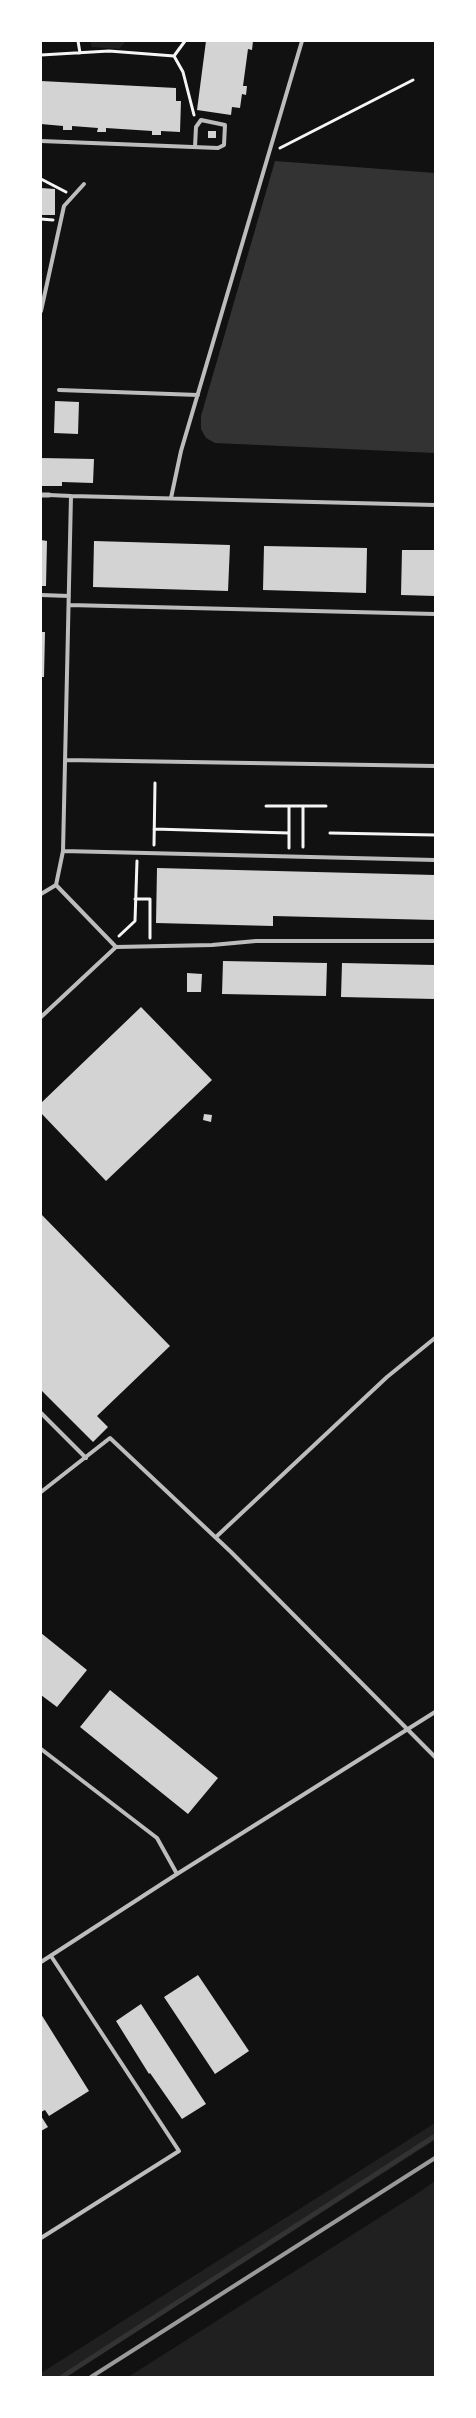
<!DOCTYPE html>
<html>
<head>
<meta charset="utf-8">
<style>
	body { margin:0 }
	#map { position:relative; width:476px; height:2418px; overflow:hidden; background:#111; font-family:Commissioner,sans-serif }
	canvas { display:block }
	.frame { position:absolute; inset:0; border:42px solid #fff; pointer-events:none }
</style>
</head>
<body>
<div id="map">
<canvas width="476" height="2418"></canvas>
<div class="frame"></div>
</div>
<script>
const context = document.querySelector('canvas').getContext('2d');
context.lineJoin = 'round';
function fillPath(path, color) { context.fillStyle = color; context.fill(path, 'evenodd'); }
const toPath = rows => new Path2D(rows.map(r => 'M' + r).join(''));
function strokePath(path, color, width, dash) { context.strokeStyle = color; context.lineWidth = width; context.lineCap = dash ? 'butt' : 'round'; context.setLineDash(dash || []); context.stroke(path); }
fillPath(toPath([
	[90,41,126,41,119,49,92,47],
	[435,2123,435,2140,66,2377,41,2377,41,2373],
	[435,2181,435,2377,128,2377,415,2195]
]), '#202020');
fillPath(toPath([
	[275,161,435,173,435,453,215,443,206,438,201,429,201,416]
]), '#333');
strokePath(toPath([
	[62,2377,435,2136]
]), '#333', 5);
fillPath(toPath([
	[206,41,253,41,252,50,248,49,243,86,247,86,246,95,242,94,240,108,232,107,231,115,197,110],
	[41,81,176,88,176,101,181,101,180,132,161,131,161,135,152,135,152,131,106,128,106,132,97,132,98,128,72,126,72,130,63,130,63,126,41,124],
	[208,131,216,131,216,138,208,138],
	[41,188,55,189,55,215,41,215],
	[55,401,79,402,78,434,54,433],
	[41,458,94,459,93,483,62,482,62,486,41,486],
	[41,540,47,541,46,586,41,586],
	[94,541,230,545,228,591,93,587],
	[264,546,367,548,366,593,263,590],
	[402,550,435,550,435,596,401,595],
	[41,632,45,632,44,677,41,677],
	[157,868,435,875,435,920,273,916,273,926,156,923],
	[223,961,327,963,326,996,222,994],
	[342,963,435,965,435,999,341,997],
	[187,973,202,974,201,992,187,992],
	[141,1007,212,1080,106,1181,41,1113,41,1103],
	[204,1114,212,1115,211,1122,203,1120],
	[41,1214,170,1346,97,1416,108,1427,93,1442,41,1390],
	[41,1633,87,1670,57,1707,41,1695],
	[110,1690,218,1778,188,1814,80,1727],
	[198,1975,249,2051,215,2074,164,1997],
	[141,2004,206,2104,182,2119,150,2073,149,2074,116,2021],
	[41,2014,89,2091,49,2116,45,2110,41,2112],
	[41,2116,48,2127,41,2131]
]), '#d3d3d3');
strokePath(toPath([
	[78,41,80,53],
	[185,41,174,56,183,72,194,115],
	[41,55,109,51,174,56],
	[280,148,413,80],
	[41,179,66,192],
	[41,219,53,220],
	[266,806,326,806],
	[303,806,303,847],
	[154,829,289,833],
	[330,833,435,835],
	[154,845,155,783],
	[289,848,289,806],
	[135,899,150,899,150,938],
	[119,936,135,921,137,861]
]), '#f5f5f5', 3);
strokePath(toPath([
	[41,141,218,148,224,145,225,125,201,120,196,127,195,147],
	[41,311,64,206,84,184],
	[59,390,198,395],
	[71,496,435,505],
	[171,498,181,451,302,41],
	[41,595,69,596],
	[69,605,435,614],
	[65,760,435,766],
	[63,851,435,860],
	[41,894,56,885],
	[116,947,212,945,256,941,435,941],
	[41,1017,116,947,56,885,63,851,71,496,49,495],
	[41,1413,86,1458],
	[41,1492,110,1438,231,1552,435,1757],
	[216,1537,387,1377,435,1338],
	[41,1749,157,1838,177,1874,41,1962],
	[177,1874,435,1712],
	[41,2238,179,2151,51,1956]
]), '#bcbcbc', 4);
strokePath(toPath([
	[41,495,49,495]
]), '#bcbcbc', 5);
strokePath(toPath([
	[91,2377,435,2158]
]), '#9a9a9a', 4);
</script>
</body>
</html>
